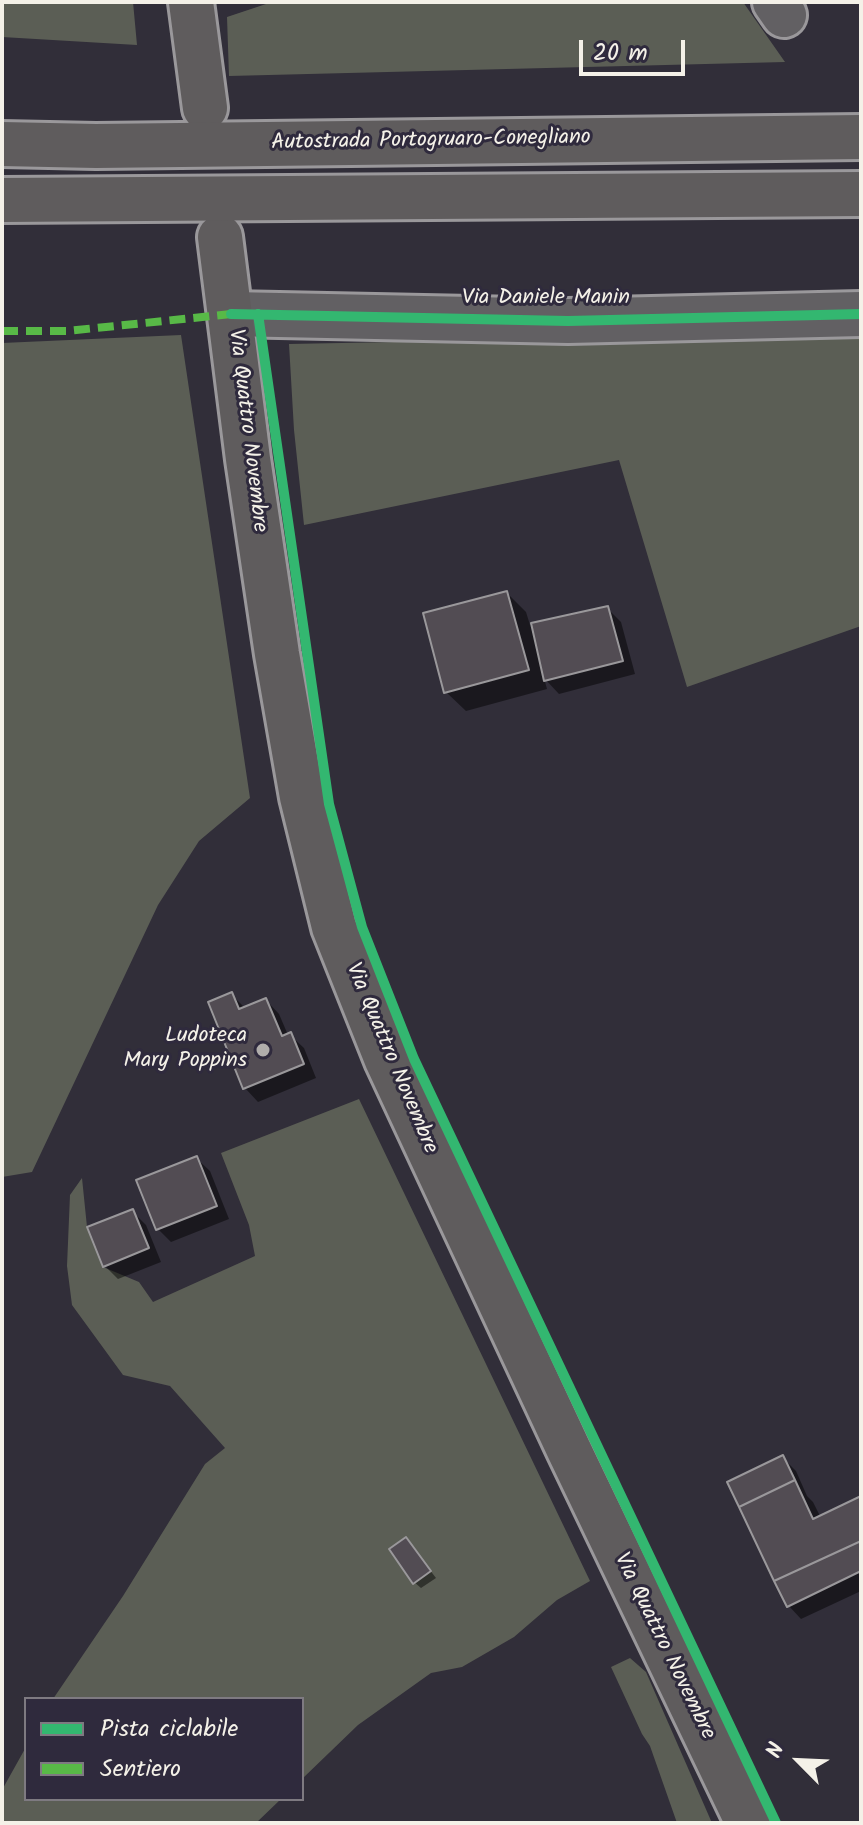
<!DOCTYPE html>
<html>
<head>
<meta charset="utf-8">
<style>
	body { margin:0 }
	#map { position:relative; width:863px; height:1825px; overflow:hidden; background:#312e39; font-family:Kalam,sans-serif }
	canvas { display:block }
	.frame { position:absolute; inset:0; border:4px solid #f4f1e8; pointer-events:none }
	.legend { position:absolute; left:24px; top:1697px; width:280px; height:104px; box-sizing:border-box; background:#2f2a3d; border:2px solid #7e7a81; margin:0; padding:10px 14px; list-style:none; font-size:24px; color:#f4f1e8 }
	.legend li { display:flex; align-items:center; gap:16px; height:40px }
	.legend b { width:40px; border:2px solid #7e7a81 }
	.north { position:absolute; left:759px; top:1721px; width:80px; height:80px; -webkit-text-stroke:6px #2f2a3d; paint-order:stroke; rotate:294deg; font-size:22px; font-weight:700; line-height:32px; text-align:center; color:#f4f1e8 }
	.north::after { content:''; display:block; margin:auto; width:28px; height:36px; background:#f4f1e8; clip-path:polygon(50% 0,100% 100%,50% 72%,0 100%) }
	.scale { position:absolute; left:579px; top:40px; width:106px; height:36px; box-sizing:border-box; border:4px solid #f4f1e8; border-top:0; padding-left:10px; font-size:24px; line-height:28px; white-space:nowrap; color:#f4f1e8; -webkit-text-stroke:6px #2f2a3d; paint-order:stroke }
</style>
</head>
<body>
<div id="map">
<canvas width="863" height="1825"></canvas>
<div class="frame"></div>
<ul class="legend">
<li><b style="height:10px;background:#33b770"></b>Pista ciclabile</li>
<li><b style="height:10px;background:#58b947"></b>Sentiero</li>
</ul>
<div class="north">N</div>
<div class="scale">20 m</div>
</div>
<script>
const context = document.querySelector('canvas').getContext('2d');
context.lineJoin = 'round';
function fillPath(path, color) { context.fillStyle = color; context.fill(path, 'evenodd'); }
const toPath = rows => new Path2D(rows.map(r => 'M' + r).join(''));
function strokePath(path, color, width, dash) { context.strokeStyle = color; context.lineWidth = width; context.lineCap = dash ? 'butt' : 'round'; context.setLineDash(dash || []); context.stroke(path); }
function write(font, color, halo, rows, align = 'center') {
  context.font = font + ' Kalam,sans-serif'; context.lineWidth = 6; context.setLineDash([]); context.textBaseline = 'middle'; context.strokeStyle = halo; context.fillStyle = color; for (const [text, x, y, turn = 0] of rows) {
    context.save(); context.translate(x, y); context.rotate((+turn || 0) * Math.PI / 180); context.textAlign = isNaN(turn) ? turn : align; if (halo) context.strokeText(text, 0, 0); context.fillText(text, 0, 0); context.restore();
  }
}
fillPath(toPath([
	[2,2,133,2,137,45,2,37],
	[272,2,743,2,785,62,229,76,227,17],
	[861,333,861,626,687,687,619,460,304,525,294,430,289,344],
	[181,335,250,798,199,841,158,905,32,1172,2,1177,2,343],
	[359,1099,590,1581,557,1600,514,1637,462,1667,431,1673,358,1725,302,1779,302,1699,53,1699,123,1596,205,1464,225,1448,170,1386,123,1375,72,1305,67,1266,70,1195,82,1178,87,1227,103,1267,139,1282,153,1302,255,1256,249,1225,221,1153],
	[630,1658,646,1672,712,1823,677,1823,650,1746,642,1734,611,1667],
	[26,1747,26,1799,281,1799,256,1823,2,1823,2,1790]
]), '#5b5e55');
fillPath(toPath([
	[507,593,526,612,530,625,607,608,621,622,635,674,559,694,544,678,547,689,466,711,446,692],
	[232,995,246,1009,266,1000,279,1014,288,1035,290,1035,304,1048,316,1078,258,1102,245,1088],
	[196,1158,210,1171,229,1219,171,1242,158,1229],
	[133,1212,146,1225,161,1262,118,1279,105,1266],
	[783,1458,796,1471,807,1496,813,1502,821,1518,861,1498,861,1591,801,1619,788,1605],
	[406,1539,436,1578,421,1588,414,1582]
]), '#0007');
const building = toPath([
	[507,591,529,670,444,693,423,613,507,591],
	[608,606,623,661,544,681,531,623,608,606],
	[232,992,239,1009,266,998,282,1036,291,1032,304,1064,243,1089,208,1002,232,992],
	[197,1156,217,1206,156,1230,136,1180,197,1156],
	[133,1209,149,1248,103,1267,87,1227,133,1209],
	[783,1455,795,1480,739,1507,727,1482,783,1455],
	[795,1480,813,1519,861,1496,861,1541,774,1581,739,1507,795,1480],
	[406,1537,431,1571,413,1584,389,1549,406,1537],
	[861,1541,861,1571,787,1607,774,1581,861,1541]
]);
fillPath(building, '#524c53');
strokePath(building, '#9a989b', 2);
const minor = toPath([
	[775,2,784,15],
	[231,314,568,321,861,314]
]);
const major = toPath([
	[191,2,205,108],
	[220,237,248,459,277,654,302,797,334,927,387,1060,569,1450,748,1823]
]);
const highway = toPath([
	[2,144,96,146,861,137],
	[2,200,861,194]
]);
strokePath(minor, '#9a989b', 50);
strokePath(major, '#9a989b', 50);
strokePath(highway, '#9a989b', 50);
strokePath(minor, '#626063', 44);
strokePath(major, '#5f5c5d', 44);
strokePath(highway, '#5f5c5d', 44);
strokePath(toPath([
	[2,331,67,331,231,314]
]), '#58b947', 8, [16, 8]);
strokePath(toPath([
	[231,314,568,321,861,314],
	[258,314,329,804,362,927,414,1059,776,1823]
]), '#33b770', 10);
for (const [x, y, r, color] of [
	[263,1050,8,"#b0adab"]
]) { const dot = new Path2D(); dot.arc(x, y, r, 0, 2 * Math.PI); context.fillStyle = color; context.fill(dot); strokePath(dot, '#2f2a3d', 3); }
write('22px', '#f4f1e8', '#2f2a3d', [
	["Autostrada Portogruaro-Conegliano",431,142,-1],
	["Via Daniele Manin",546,299],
	["Via Quattro Novembre",246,431,83],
	["Via Quattro Novembre",390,1059,67],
	["Via Quattro Novembre",663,1647,64]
]);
write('22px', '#f4f1e8', '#2f2a3d', [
	["Ludoteca",247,1037],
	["Mary Poppins",247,1062]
], 'right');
</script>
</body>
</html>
